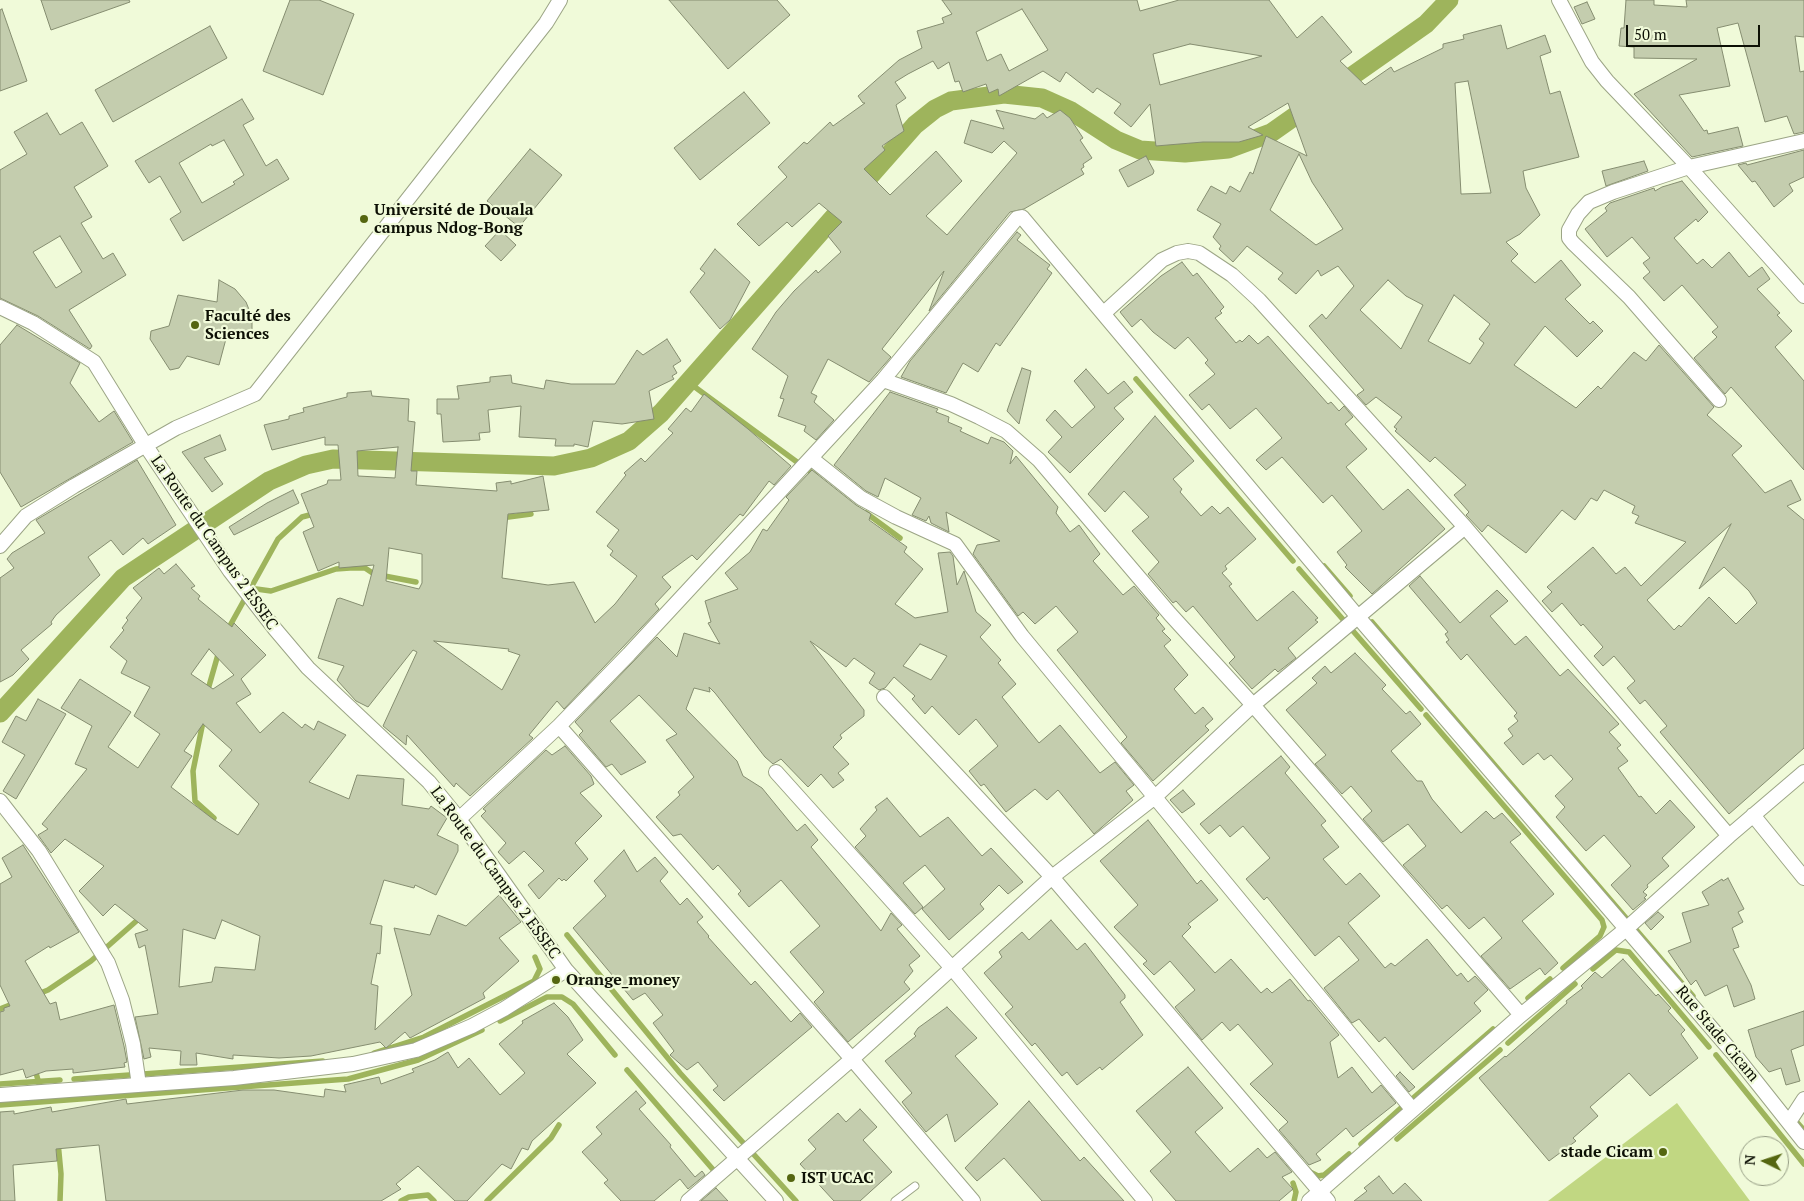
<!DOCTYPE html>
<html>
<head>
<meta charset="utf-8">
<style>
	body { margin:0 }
	#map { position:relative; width:1804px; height:1201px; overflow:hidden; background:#f0fad9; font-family:"PT Serif",serif }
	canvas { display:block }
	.north { position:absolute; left:1739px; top:1136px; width:50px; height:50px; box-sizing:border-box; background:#f0fad9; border:1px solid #959c84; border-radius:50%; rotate:274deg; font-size:14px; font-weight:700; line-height:20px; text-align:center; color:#0d1005 }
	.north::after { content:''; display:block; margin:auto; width:18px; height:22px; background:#556610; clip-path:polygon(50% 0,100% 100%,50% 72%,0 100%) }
	.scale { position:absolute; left:1626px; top:25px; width:134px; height:22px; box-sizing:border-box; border:2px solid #0d1005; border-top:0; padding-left:6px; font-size:15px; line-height:18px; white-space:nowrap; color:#0d1005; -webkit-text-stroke:4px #f0fad9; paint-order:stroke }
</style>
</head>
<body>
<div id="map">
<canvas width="1804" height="1201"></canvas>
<div class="north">N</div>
<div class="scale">50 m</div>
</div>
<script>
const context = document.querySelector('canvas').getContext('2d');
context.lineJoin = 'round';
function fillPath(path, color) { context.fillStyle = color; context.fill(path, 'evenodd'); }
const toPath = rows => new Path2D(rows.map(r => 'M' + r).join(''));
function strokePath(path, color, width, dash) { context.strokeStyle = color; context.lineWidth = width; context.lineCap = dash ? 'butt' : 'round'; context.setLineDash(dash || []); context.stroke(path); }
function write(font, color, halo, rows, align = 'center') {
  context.font = font + ' "PT Serif",serif'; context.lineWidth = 4.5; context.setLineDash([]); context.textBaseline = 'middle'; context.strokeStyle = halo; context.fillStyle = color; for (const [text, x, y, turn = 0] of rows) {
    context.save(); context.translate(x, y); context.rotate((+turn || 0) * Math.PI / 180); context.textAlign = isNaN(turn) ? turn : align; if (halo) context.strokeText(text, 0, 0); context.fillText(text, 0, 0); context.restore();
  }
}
fillPath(toPath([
	[1677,1103,1750,1201,1548,1201]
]), '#c1d782');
strokePath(toPath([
	[1136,379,1293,561],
	[688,382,816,476],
	[866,513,900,538],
	[501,518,531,514],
	[1324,566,1350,596],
	[1299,569,1421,709],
	[249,588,271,591,336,569,350,568,365,568,374,574,416,582],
	[1372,622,1693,996],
	[227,631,278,539,302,517,317,513],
	[207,693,219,651],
	[1426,715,1602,920,1604,927,1600,936,1563,968],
	[204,717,193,771,195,801,214,818,209,825],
	[567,935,680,1073,796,1201],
	[1593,969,1616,950,1629,952,1709,1047],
	[38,994,48,990,91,961,142,916],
	[1528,998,1550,979],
	[0,1009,15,1003],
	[500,1021,547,997,562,997,573,1004,615,1055],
	[1508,1043,1575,984],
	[374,1053,424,1037,534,981,540,969,535,957],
	[1716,1055,1804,1164],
	[35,1069,39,1084],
	[627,1070,716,1173],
	[74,1079,323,1061],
	[0,1084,60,1080],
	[1412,1099,1493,1029],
	[0,1105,348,1079,418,1060,482,1030],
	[1795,1120,1804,1130],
	[1397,1139,1500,1050],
	[58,1142,61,1174,60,1201],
	[1361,1144,1402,1107],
	[1310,1172,1318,1176,1324,1175,1349,1154],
	[1293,1183,1296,1192,1294,1201],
	[401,1201,409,1197,428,1195,434,1201],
	[487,1201,551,1138,559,1125]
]), '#9eb45c', 5.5);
strokePath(toPath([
	[0,713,123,578,269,481,306,465,333,459,554,466,591,458,629,441,661,413,915,125,935,109,951,101,1004,94,1042,98,1071,111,1116,140,1140,150,1185,153,1228,149,1271,133,1426,24,1449,0]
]), '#9eb45c', 19);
const building = toPath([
	[41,0,129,0,130,2,51,30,41,0],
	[290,0,319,0,354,14,323,95,263,71,290,0],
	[669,0,777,0,790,15,728,69,669,0],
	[942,0,1137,0,1140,11,1179,0,1269,0,1297,38,1322,16,1352,52,1340,61,1365,85,1391,67,1394,72,1443,48,1443,44,1464,39,1463,35,1501,25,1507,49,1545,35,1551,52,1540,56,1550,94,1560,91,1579,157,1523,171,1526,188,1540,215,1520,234,1506,242,1518,254,1511,261,1535,283,1561,260,1581,285,1565,299,1590,324,1593,321,1603,331,1577,357,1545,326,1514,365,1576,408,1598,386,1601,389,1634,352,1646,361,1659,345,1714,407,1707,415,1742,446,1732,455,1765,493,1791,480,1801,500,1787,506,1804,520,1804,748,1729,814,1660,732,1667,726,1645,700,1640,704,1627,688,1635,681,1614,656,1603,666,1594,656,1603,647,1583,624,1581,626,1562,603,1552,612,1542,601,1552,592,1547,587,1593,547,1616,574,1625,567,1641,586,1686,542,1635,523,1639,516,1632,513,1635,506,1604,490,1597,501,1591,498,1575,520,1562,510,1526,553,1488,525,1482,532,1466,515,1469,512,1454,495,1466,485,1435,457,1430,462,1395,431,1397,429,1394,427,1402,417,1376,397,1366,405,1357,395,1364,390,1309,326,1322,314,1326,319,1354,286,1338,266,1321,276,1318,270,1296,294,1278,279,1283,273,1247,246,1233,262,1219,249,1221,246,1213,237,1221,224,1197,210,1211,186,1226,194,1230,186,1240,192,1250,172,1253,174,1266,136,1307,156,1288,103,1248,127,1263,135,1239,142,1203,142,1156,146,1150,104,1131,127,1114,113,1121,104,1097,88,1093,93,1066,72,1060,82,1043,71,999,96,998,89,989,93,986,84,963,92,959,81,955,82,949,62,938,69,933,61,908,74,895,82,906,98,896,105,904,131,882,146,885,150,864,169,890,195,936,151,962,181,926,216,947,235,1017,153,1004,141,992,153,964,143,971,120,1004,129,996,110,1035,119,1043,113,1047,118,1060,110,1070,118,1083,138,1080,140,1092,158,1083,164,1084,167,1081,169,1084,174,1024,209,1010,212,929,311,944,271,882,349,891,357,869,382,828,359,811,393,817,396,814,402,834,420,816,440,804,431,806,426,778,416,784,399,780,398,788,376,752,349,776,312,794,291,816,270,818,273,841,252,828,236,842,222,819,203,792,227,787,222,759,246,737,224,787,177,778,167,804,142,807,144,830,122,833,126,865,103,863,103,858,96,899,60,922,48,917,31,944,23,942,18,952,14,942,0],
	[1022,9,1048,50,1009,71,1001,54,987,61,976,32,1022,9],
	[1190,44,1262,56,1160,85,1153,54,1190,44],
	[1468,81,1491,193,1461,194,1455,83,1468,81],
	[1299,154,1312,182,1343,229,1316,245,1270,210,1299,154],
	[1388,280,1406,296,1423,305,1401,349,1360,310,1388,280],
	[1454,295,1490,324,1479,339,1484,343,1470,364,1428,341,1454,295],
	[1731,524,1699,589,1724,567,1749,591,1757,603,1736,624,1709,597,1681,627,1679,625,1674,630,1647,600,1731,524],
	[1626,0,1654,0,1654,5,1687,7,1686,0,1804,0,1804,37,1795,36,1800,72,1804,71,1804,132,1794,134,1787,116,1765,122,1738,23,1717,28,1730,86,1679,95,1704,131,1707,130,1708,134,1738,127,1743,146,1692,157,1634,94,1697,59,1634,58,1634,47,1619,46,1621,28,1624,28,1626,0],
	[1587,2,1595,19,1582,24,1574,7,1587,2],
	[2,9,27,81,0,91,0,10,2,9],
	[210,26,227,58,113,122,95,90,210,26],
	[744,92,770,123,700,180,674,148,744,92],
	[242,99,254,119,243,125,266,166,277,159,289,179,183,241,170,219,181,212,160,176,149,183,135,161,242,99],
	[224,140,244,175,233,182,235,184,202,203,179,163,211,144,212,146,224,140],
	[47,113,60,135,82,122,108,166,74,187,92,217,81,223,103,259,113,253,126,275,69,310,92,346,90,349,38,316,0,298,0,170,27,154,14,132,47,113],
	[60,236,82,272,56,288,33,252,60,236],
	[530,149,562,175,519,227,487,201,530,149],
	[1804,150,1804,177,1789,184,1793,191,1774,207,1755,181,1752,182,1738,165,1746,163,1747,165,1804,150],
	[1146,156,1154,171,1153,174,1128,187,1119,170,1146,156],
	[1644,161,1648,171,1606,186,1602,171,1644,161],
	[1682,181,1708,212,1698,222,1696,219,1674,238,1697,264,1703,259,1712,268,1729,252,1749,277,1762,267,1770,279,1757,289,1780,313,1777,315,1792,331,1775,347,1804,381,1804,470,1731,387,1725,394,1694,358,1717,337,1712,332,1718,327,1682,285,1664,301,1643,278,1650,272,1643,263,1650,258,1632,237,1607,257,1585,229,1607,211,1605,208,1610,203,1654,188,1655,191,1662,187,1682,181],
	[500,230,516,245,501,261,485,246,500,230],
	[1017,232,1021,235,1017,240,1050,265,1047,269,1052,273,1000,346,996,343,978,372,963,363,946,393,901,377,910,361,1017,232],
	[715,249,750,282,730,320,720,329,690,292,705,273,700,269,715,249],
	[1182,262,1193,276,1197,273,1224,307,1220,311,1222,313,1215,318,1236,343,1240,340,1242,342,1249,335,1258,344,1268,336,1328,404,1331,402,1339,411,1344,406,1353,417,1345,424,1367,449,1346,467,1383,510,1408,489,1445,529,1372,594,1345,567,1347,565,1337,552,1362,531,1332,495,1323,503,1282,457,1266,470,1256,460,1282,438,1256,408,1230,429,1209,404,1202,410,1189,395,1215,374,1205,363,1208,360,1188,337,1175,349,1153,332,1141,319,1132,327,1120,312,1161,276,1182,262],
	[219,280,235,289,246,302,252,317,252,334,238,330,227,335,219,365,187,356,179,368,170,370,150,339,151,331,169,326,178,295,217,302,219,280],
	[17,325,80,363,70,383,99,422,114,411,133,442,21,507,0,472,0,345,17,325],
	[667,339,681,361,673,366,677,373,672,376,674,379,649,391,654,419,622,424,593,421,588,447,574,444,574,446,555,446,556,439,519,437,521,406,488,410,490,432,479,433,480,440,443,442,441,414,437,414,437,399,459,399,457,386,490,382,490,377,511,375,512,383,544,389,546,380,571,384,615,384,637,350,643,355,667,339],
	[1022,368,1031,371,1019,424,1007,411,1022,368],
	[1086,369,1108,394,1124,381,1133,392,1114,408,1124,419,1070,473,1048,452,1062,437,1046,420,1055,410,1072,428,1095,407,1074,381,1086,369],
	[371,391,372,396,409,399,408,421,415,422,411,471,417,471,416,485,497,491,496,483,511,481,511,484,543,476,549,510,508,514,502,578,548,585,574,582,595,623,615,604,637,576,610,555,613,551,607,546,619,530,596,512,626,475,624,473,641,458,645,462,673,433,668,429,686,408,691,412,704,394,748,429,791,466,774,485,769,481,743,516,740,514,697,560,692,555,662,577,671,587,655,604,659,609,564,709,557,701,529,735,533,738,470,796,456,783,454,787,407,735,406,745,383,726,417,652,413,650,368,707,356,701,337,680,344,666,318,658,337,599,340,598,363,606,374,565,339,568,339,562,318,571,303,532,314,527,301,494,327,484,328,480,341,480,338,445,325,445,325,437,272,450,264,425,289,419,289,416,304,412,303,408,347,397,347,393,371,391],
	[398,447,395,478,358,476,357,451,398,447],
	[389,548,422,554,422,583,419,589,386,581,389,548],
	[434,641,509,649,508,651,520,655,502,690,434,641],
	[890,392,938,409,936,412,949,417,948,422,962,428,960,431,988,444,991,437,1004,442,1013,451,1010,464,1016,456,1058,507,1056,513,1070,532,1079,525,1100,554,1093,561,1123,595,1134,586,1159,615,1156,618,1165,629,1162,631,1171,640,1164,646,1188,675,1174,689,1195,714,1203,707,1213,719,1205,726,1209,730,1153,781,1121,743,1127,737,1057,650,1078,632,1056,606,1035,624,1023,612,1018,616,973,554,977,545,1000,541,946,512,949,532,931,523,929,516,926,521,912,515,921,498,885,478,878,497,866,491,834,465,890,392],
	[1155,416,1194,461,1173,479,1182,489,1180,492,1201,516,1212,506,1220,514,1228,507,1256,539,1225,566,1227,569,1222,573,1232,584,1229,586,1257,621,1293,591,1318,618,1315,620,1318,622,1288,648,1296,658,1278,672,1275,669,1252,689,1229,663,1235,657,1193,606,1186,612,1176,601,1173,603,1148,574,1159,562,1132,531,1149,517,1124,491,1105,512,1088,494,1155,416],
	[220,435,226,450,204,458,223,484,212,492,182,452,220,435],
	[137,460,176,525,148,544,143,538,123,555,111,540,88,557,100,575,56,615,51,622,52,624,21,650,29,659,13,675,0,682,0,578,14,568,7,559,12,553,45,533,36,520,137,460],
	[812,470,856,505,871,514,869,520,907,547,904,552,923,569,895,604,915,618,948,612,938,553,950,552,953,556,957,585,964,571,976,612,991,625,980,637,1001,660,998,663,1016,684,1002,697,1039,743,1060,725,1100,773,1115,762,1134,785,1126,791,1133,800,1094,834,1058,790,1047,800,1035,789,1006,812,984,784,981,786,969,771,998,746,976,719,959,735,932,706,925,714,912,699,915,696,894,677,885,688,879,690,869,683,875,673,854,658,846,667,810,641,864,710,864,716,840,735,842,738,833,747,849,764,838,773,844,780,833,788,821,774,808,787,781,759,773,764,765,757,715,693,709,687,710,692,694,688,686,709,737,761,743,776,762,788,797,831,805,824,818,840,811,847,881,931,891,913,902,925,897,929,920,956,909,965,913,971,904,982,910,989,848,1042,814,1002,824,992,790,952,820,926,781,880,749,907,738,894,741,891,718,865,713,870,681,834,673,836,656,817,680,795,678,792,694,777,666,740,677,734,639,695,610,721,646,762,621,775,612,764,606,767,579,735,583,731,575,722,657,637,677,657,684,633,720,644,708,623,711,622,705,601,738,589,725,573,750,552,763,529,767,531,789,500,786,497,812,470],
	[920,644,947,656,931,680,903,666,920,644],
	[293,490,299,503,234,535,229,527,267,503,293,490],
	[176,564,195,586,191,588,200,596,198,599,232,627,234,623,266,655,241,679,251,694,236,703,260,733,283,712,302,728,305,724,314,730,318,721,346,735,309,782,349,799,357,775,404,779,402,805,429,809,431,806,447,818,437,835,458,845,458,851,436,895,415,885,414,888,384,880,370,924,382,926,380,954,377,953,371,984,378,986,375,1030,412,995,394,928,430,935,438,915,466,926,499,895,521,922,499,938,519,961,483,993,485,998,410,1038,405,1032,386,1048,380,1042,311,1056,279,1058,233,1055,233,1059,196,1053,197,1065,180,1065,181,1051,149,1048,151,1057,144,1059,135,1017,158,1014,145,945,139,948,135,934,148,930,115,904,103,916,79,891,104,866,65,839,51,853,38,835,48,829,42,824,87,769,75,764,92,726,61,708,80,679,131,712,108,747,138,768,160,734,134,716,150,687,121,673,127,661,110,647,124,630,122,628,128,620,126,618,142,598,133,588,159,568,164,574,176,564],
	[209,649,234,675,213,689,191,674,209,649],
	[203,724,232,750,219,766,259,804,238,835,213,819,171,787,192,756,184,751,203,724],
	[222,920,260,936,255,970,215,967,212,982,179,987,183,929,215,939,222,920],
	[1420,576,1460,623,1497,590,1508,601,1490,616,1515,645,1526,636,1560,676,1568,669,1619,724,1609,732,1621,745,1617,748,1628,761,1618,768,1639,797,1641,796,1656,814,1670,800,1695,827,1662,858,1669,866,1647,885,1648,887,1643,892,1647,895,1644,898,1646,899,1633,910,1611,885,1631,866,1604,835,1586,851,1556,817,1565,807,1555,796,1573,779,1551,755,1544,760,1538,753,1523,765,1504,743,1513,736,1508,729,1518,721,1514,716,1517,713,1467,654,1461,660,1446,642,1449,640,1445,634,1448,632,1409,586,1420,576],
	[1355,653,1386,685,1382,689,1406,714,1410,711,1421,724,1391,751,1417,781,1422,781,1432,799,1461,833,1486,811,1494,819,1502,813,1521,834,1510,842,1554,894,1522,921,1558,963,1545,975,1540,968,1510,989,1481,956,1502,938,1484,917,1469,929,1447,905,1442,909,1403,865,1426,846,1408,824,1383,842,1363,819,1372,811,1351,786,1342,794,1315,764,1326,755,1286,710,1317,683,1312,678,1325,666,1331,673,1355,653],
	[38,699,66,714,16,799,3,791,25,755,2,742,16,716,26,721,38,699],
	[565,746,591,776,594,784,580,793,602,816,575,843,588,859,566,881,564,879,562,881,559,878,539,899,528,885,544,871,524,851,509,864,498,852,506,843,481,816,486,811,483,809,546,750,552,755,565,746],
	[1281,756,1290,767,1285,773,1326,821,1321,825,1339,847,1323,859,1346,885,1360,873,1380,896,1348,923,1385,968,1391,963,1395,966,1427,939,1457,976,1461,973,1468,982,1475,976,1488,990,1474,1003,1481,1011,1413,1070,1385,1037,1379,1042,1359,1019,1352,1023,1324,988,1359,960,1339,936,1315,956,1267,897,1264,900,1246,879,1270,858,1243,826,1230,837,1220,825,1209,834,1200,824,1281,756],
	[1183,790,1195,804,1182,813,1170,800,1183,790],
	[887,798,920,837,948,817,982,856,991,848,1023,882,1008,894,999,885,980,904,984,909,949,940,922,909,945,889,925,865,903,883,923,907,915,914,855,847,866,836,860,829,877,810,875,807,887,798],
	[1148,820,1197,884,1201,880,1218,900,1188,924,1191,927,1182,936,1215,973,1231,959,1261,993,1267,988,1272,993,1290,979,1308,1001,1310,1000,1339,1035,1330,1042,1338,1078,1352,1067,1372,1093,1381,1085,1396,1103,1353,1137,1346,1128,1316,1154,1321,1160,1309,1165,1279,1130,1288,1122,1250,1084,1273,1064,1238,1024,1230,1031,1222,1022,1202,1040,1175,1007,1195,990,1170,961,1154,975,1143,964,1147,961,1114,927,1138,905,1100,861,1148,820],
	[23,845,79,932,50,948,49,946,25,961,50,1004,56,1002,60,1020,114,1005,124,1046,127,1062,124,1063,125,1067,73,1073,73,1069,46,1071,26,1078,23,1069,0,1075,0,1012,4,1011,4,1008,10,1006,0,985,0,884,12,877,2,858,23,845],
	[624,850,637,872,655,857,668,872,660,881,680,905,687,898,703,917,697,922,709,936,708,937,751,985,755,981,791,1022,800,1013,812,1027,724,1101,713,1090,718,1086,698,1062,687,1070,670,1055,674,1051,653,1023,663,1015,645,993,633,1000,573,928,606,896,594,881,624,850],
	[1728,878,1744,909,1738,912,1743,922,1732,928,1739,947,1733,949,1751,985,1755,999,1734,1007,1727,985,1705,996,1696,980,1691,985,1668,951,1691,942,1682,913,1709,905,1702,892,1722,879,1723,881,1728,878],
	[1658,912,1664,917,1651,930,1645,923,1658,912],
	[1051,920,1077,950,1085,943,1125,995,1125,998,1120,1002,1143,1035,1102,1070,1100,1067,1077,1085,1067,1072,1062,1076,1035,1043,1032,1046,1005,1014,1013,1007,984,973,1002,957,999,952,1022,932,1029,940,1051,920],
	[1623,959,1656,996,1658,994,1671,1008,1668,1011,1685,1030,1681,1034,1698,1058,1650,1096,1629,1073,1590,1107,1598,1116,1573,1138,1576,1141,1549,1161,1479,1078,1505,1056,1506,1057,1567,1003,1566,1001,1583,988,1581,986,1595,972,1602,978,1623,959],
	[554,1003,568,1017,583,1040,567,1054,596,1083,532,1141,528,1150,522,1148,511,1169,502,1164,467,1201,455,1201,418,1166,396,1184,401,1189,381,1201,106,1201,99,1145,56,1149,57,1161,13,1165,15,1201,0,1201,0,1112,14,1111,14,1114,51,1107,52,1112,126,1099,127,1104,243,1090,274,1090,324,1097,325,1089,346,1092,344,1085,379,1077,381,1084,414,1072,412,1069,435,1060,448,1052,458,1068,469,1058,500,1095,525,1073,499,1044,523,1023,522,1021,554,1003],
	[947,1007,977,1038,955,1056,998,1104,955,1142,947,1114,926,1132,912,1115,902,1102,912,1093,885,1061,916,1036,914,1034,918,1028,947,1007],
	[1804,1011,1804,1045,1791,1050,1800,1081,1786,1085,1781,1068,1769,1072,1756,1057,1748,1030,1804,1011],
	[1188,1067,1223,1108,1195,1132,1230,1172,1258,1148,1267,1158,1275,1152,1292,1172,1282,1177,1293,1189,1279,1201,1176,1201,1150,1171,1171,1152,1136,1111,1188,1067],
	[1400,1072,1415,1087,1409,1092,1396,1076,1400,1072],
	[636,1091,646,1103,639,1109,671,1145,670,1147,695,1177,702,1171,705,1175,688,1189,680,1179,654,1201,621,1201,604,1183,608,1180,582,1152,602,1134,596,1127,636,1091],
	[1029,1101,1080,1161,1084,1157,1124,1201,1042,1201,1004,1158,977,1181,965,1168,1029,1101],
	[860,1109,877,1127,863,1140,892,1172,860,1201,834,1201,800,1164,816,1149,808,1140,838,1113,846,1122,860,1109],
	[1379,1176,1393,1194,1405,1183,1422,1201,1354,1201,1367,1191,1364,1188,1379,1176],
	[716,1188,728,1201,701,1201,716,1188]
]);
fillPath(building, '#c4cdae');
strokePath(building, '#858d70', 1);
const service = toPath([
	[895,1201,915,1186]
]);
const minor = toPath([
	[1559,0,1592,62,1607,81,1689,167,1804,296],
	[0,307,33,323,94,362,146,446,230,571,275,629,308,668,429,782,459,819,566,970,776,1201],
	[1104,313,1162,260,1177,253,1188,251,1199,253,1232,275,1259,300,1465,527,1729,836],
	[883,380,951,404,979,417,1006,431,1039,460,1170,614,1253,705,1521,1015],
	[1719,400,1629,297,1573,243,1569,238,1569,230,1578,214,1589,202,1613,192,1689,167,1804,141],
	[812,459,861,498,896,517,955,544,1022,636,1412,1109],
	[0,546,26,516,74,486,176,428,255,394,546,23,560,0],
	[884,697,1052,877,1328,1201],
	[559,726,852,1059,973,1201],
	[776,772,952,968,1145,1201],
	[0,801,39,851,108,963,122,1000,133,1044,139,1085],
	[1753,815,1804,878],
	[459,819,559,726,629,654,883,380,1017,218,1022,217,1358,617,1739,1060,1804,1142],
	[0,1095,234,1078,353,1064,416,1050,472,1026,504,1009,566,970],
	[1789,1122,1804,1099],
	[688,1201,852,1059,1052,877,1155,797,1253,705,1465,527],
	[1309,1201,1521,1015,1626,929,1729,836,1804,772]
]);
strokePath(service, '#9ca586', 9);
strokePath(minor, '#9ca586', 16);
strokePath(service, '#fff', 7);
strokePath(minor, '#fff', 14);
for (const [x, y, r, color] of [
	[364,219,5,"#556610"],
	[195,325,5,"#556610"],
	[556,980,5,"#556610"],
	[1663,1152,5,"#556610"],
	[791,1178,5,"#556610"]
]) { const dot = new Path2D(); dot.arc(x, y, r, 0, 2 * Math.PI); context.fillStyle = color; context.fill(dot); strokePath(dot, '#f0fad9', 2); }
write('bold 16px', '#0d1005', '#f0fad9', [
	["Université de Douala",374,210],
	["campus Ndog-Bong",374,228],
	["Faculté des",205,316],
	["Sciences",205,334],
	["Orange_money",566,980],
	["stade Cicam",1653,1152,"right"],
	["IST UCAC",801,1178]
], 'left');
write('16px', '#0d1005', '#f0fad9', [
	["La Route du Campus 2 ESSEC",214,543,55],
	["La Route du Campus 2 ESSEC",495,873,54],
	["Rue Stade Cicam",1717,1034,50]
]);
</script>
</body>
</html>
